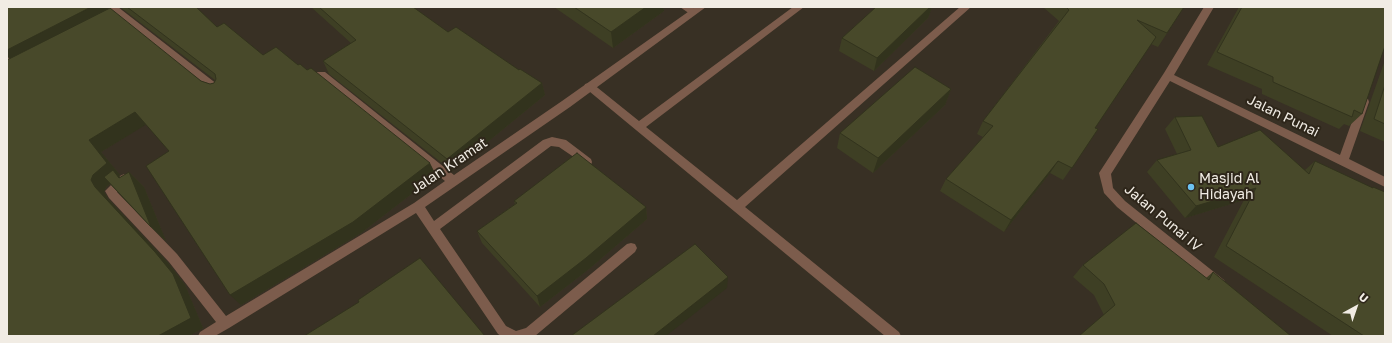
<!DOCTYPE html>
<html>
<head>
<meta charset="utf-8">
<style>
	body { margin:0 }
	#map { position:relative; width:1392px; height:343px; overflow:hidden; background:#383024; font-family:"Golos Text",sans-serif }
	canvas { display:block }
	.frame { position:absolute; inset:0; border:8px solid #f1ece4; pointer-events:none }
	.north { position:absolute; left:1336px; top:287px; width:40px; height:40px; -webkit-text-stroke:3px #2e261a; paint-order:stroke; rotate:40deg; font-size:11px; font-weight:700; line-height:16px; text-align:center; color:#f1ece4 }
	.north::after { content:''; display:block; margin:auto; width:14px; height:18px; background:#f1ece4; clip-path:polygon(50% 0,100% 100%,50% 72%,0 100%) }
</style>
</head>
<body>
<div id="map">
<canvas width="1392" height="343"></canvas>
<div class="frame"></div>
<div class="north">U</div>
</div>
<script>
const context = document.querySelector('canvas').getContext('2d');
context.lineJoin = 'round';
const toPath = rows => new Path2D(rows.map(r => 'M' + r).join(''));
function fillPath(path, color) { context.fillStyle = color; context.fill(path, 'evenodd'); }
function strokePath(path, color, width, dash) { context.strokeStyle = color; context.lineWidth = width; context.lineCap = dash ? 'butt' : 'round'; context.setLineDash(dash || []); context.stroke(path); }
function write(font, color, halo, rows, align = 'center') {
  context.font = font + ' "Golos Text",sans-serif'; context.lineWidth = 4; context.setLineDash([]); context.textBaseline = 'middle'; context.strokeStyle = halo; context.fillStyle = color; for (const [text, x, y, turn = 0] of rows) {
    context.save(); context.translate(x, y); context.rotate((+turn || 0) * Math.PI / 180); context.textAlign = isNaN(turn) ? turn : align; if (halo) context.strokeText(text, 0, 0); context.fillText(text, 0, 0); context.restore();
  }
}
fillPath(toPath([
	[680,7,692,7,698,12,693,15,690,14,680,7],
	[793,7,804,7,646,127,737,200,960,7,971,7,745,207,899,332,901,336,885,336,584,87,585,84,589,83,593,84,639,121,793,7]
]), '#7c5c4c');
fillPath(toPath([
	[107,7,118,7,222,88,223,91,222,94,214,94,107,7],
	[695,7,706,7,570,107,425,207,434,221,543,140,552,137,566,140,591,159,592,162,591,165,587,166,559,147,551,146,440,229,506,326,516,331,526,328,627,244,631,243,635,244,637,248,635,252,535,336,501,336,498,334,416,213,229,328,215,336,198,336,200,332,216,322,169,262,109,198,105,191,120,176,124,174,128,176,130,179,128,182,117,192,177,254,226,316,414,203,445,181,317,78,316,75,317,72,325,72,454,175,562,101,695,7],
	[1204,7,1214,7,1174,75,1340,155,1359,102,1360,99,1368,99,1369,102,1349,159,1385,177,1385,187,1170,81,1111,174,1113,188,1125,201,1224,280,1226,284,1224,288,1220,289,1216,288,1117,207,1104,193,1099,173,1164,73,1204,7],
	[7,49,12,53,17,73,16,76,7,79,7,49]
]), '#7c5c4c');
fillPath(toPath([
	[7,7,108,9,201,81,210,84,214,83,215,80,120,7,196,7,217,27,263,55,436,175,361,233,241,305,169,151,146,124,101,152,120,175,119,176,121,178,129,172,144,187,166,241,151,227,110,184,106,187,104,192,108,199,168,263,185,285,203,328,189,336,7,336,10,59,7,56],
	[311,7,413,7,448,32,542,83,545,95,452,171,329,74,323,61,351,43],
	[554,7,663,7,664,11,613,48],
	[876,7,932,7,928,18,874,71,839,51,842,38],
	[1043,7,1184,7,1158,47,1151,44,1095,128,1098,129,1063,180,1050,173,1004,232,940,191,946,179,983,137,977,134,983,121,1059,21],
	[1239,7,1385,7,1362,114,1349,126,1344,124,1339,129,1262,94,1262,89,1207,65],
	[1385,60,1385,142,1360,131],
	[951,89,945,105,873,173,837,148,840,133],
	[1175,117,1218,147,1305,170,1315,161,1372,188,1373,187,1385,336,1333,336,1214,257,1244,200,1185,218,1147,172,1157,160,1177,154,1165,129],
	[514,201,646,207,647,219,589,269,540,307,482,243,477,231,515,204],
	[1083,265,1206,278,1213,272,1291,336,1104,315,1094,295,1073,277]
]), '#3e3f24');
fillPath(toPath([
	[91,7,106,7,112,15,16,65,7,56,7,50],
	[646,7,663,7,664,11,613,48,611,32],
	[930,7,932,7,928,18,874,71,877,58],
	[542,83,545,95,452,171,447,159],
	[951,89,945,105,873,173,878,158],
	[135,112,147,124,101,152,120,175,119,176,128,185,135,193,118,177,106,187,104,192,108,199,168,263,185,285,203,328,189,336,158,336,95,187,91,180,89,140],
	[1058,161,1050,173,1004,232,1011,220],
	[430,163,436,175,361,233,241,305,230,295],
	[129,172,144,187,166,241,151,227],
	[1256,188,1244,200,1185,218,1196,206],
	[646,207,647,219,589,269,540,307,537,296],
	[728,277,727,288,666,336,653,336]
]), '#32331d');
const building = toPath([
	[7,7,91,7,7,50,7,7],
	[127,7,196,7,217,27,224,23,263,55,276,47,298,65,300,64,307,70,311,68,430,163,353,222,230,295,146,166,169,151,135,112,89,140,107,163,93,175,91,180,95,187,155,252,173,274,191,318,158,336,7,336,7,60,110,8,201,81,210,84,214,83,216,79,215,74,127,7],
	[319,7,413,7,448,32,456,27,519,70,520,69,542,83,447,159,323,61,356,40,319,7],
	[574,7,646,7,611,32,574,7],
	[876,7,930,7,877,58,842,38,876,7],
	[1066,7,1184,7,1167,33,1137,20,1156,37,1095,128,1098,129,1072,168,1058,161,1011,220,946,179,993,126,983,121,1069,10,1066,7],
	[1242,7,1385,7,1385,46,1362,114,1354,110,1352,117,1273,82,1273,77,1217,52,1242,7],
	[915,67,951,89,878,158,840,133,915,67],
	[1385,85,1385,124,1374,119,1385,85],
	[1202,116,1218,147,1260,130,1309,174,1315,161,1373,188,1373,187,1385,192,1385,336,1364,336,1226,246,1256,188,1196,206,1157,160,1191,150,1175,117,1202,116],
	[577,153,646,207,586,258,537,296,477,231,517,203,514,201,577,153],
	[113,170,119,178,129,172,151,227,104,177,113,170],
	[1136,223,1209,280,1213,272,1291,336,1079,336,1115,305,1104,284,1083,265,1136,223],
	[695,244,728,277,653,336,571,336,695,244],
	[420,258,485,336,304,336,359,302,358,300,420,258]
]);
fillPath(building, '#48492a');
strokePath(building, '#32331d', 1);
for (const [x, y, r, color] of [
	[1191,187,4,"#6cc3f2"]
]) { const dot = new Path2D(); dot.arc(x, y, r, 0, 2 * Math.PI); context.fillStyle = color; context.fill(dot); strokePath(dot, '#2e261a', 1.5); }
write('14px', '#f1ece4', '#2e261a', [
	["Jalan Punai",1283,116,26],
	["Jalan Kramat",449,166,-34],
	["Jalan Punai IV",1163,218,40]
]);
write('14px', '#f1ece4', '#2e261a', [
	["Masjid Al",1199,179],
	["Hidayah",1199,195]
], 'left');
</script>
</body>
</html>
